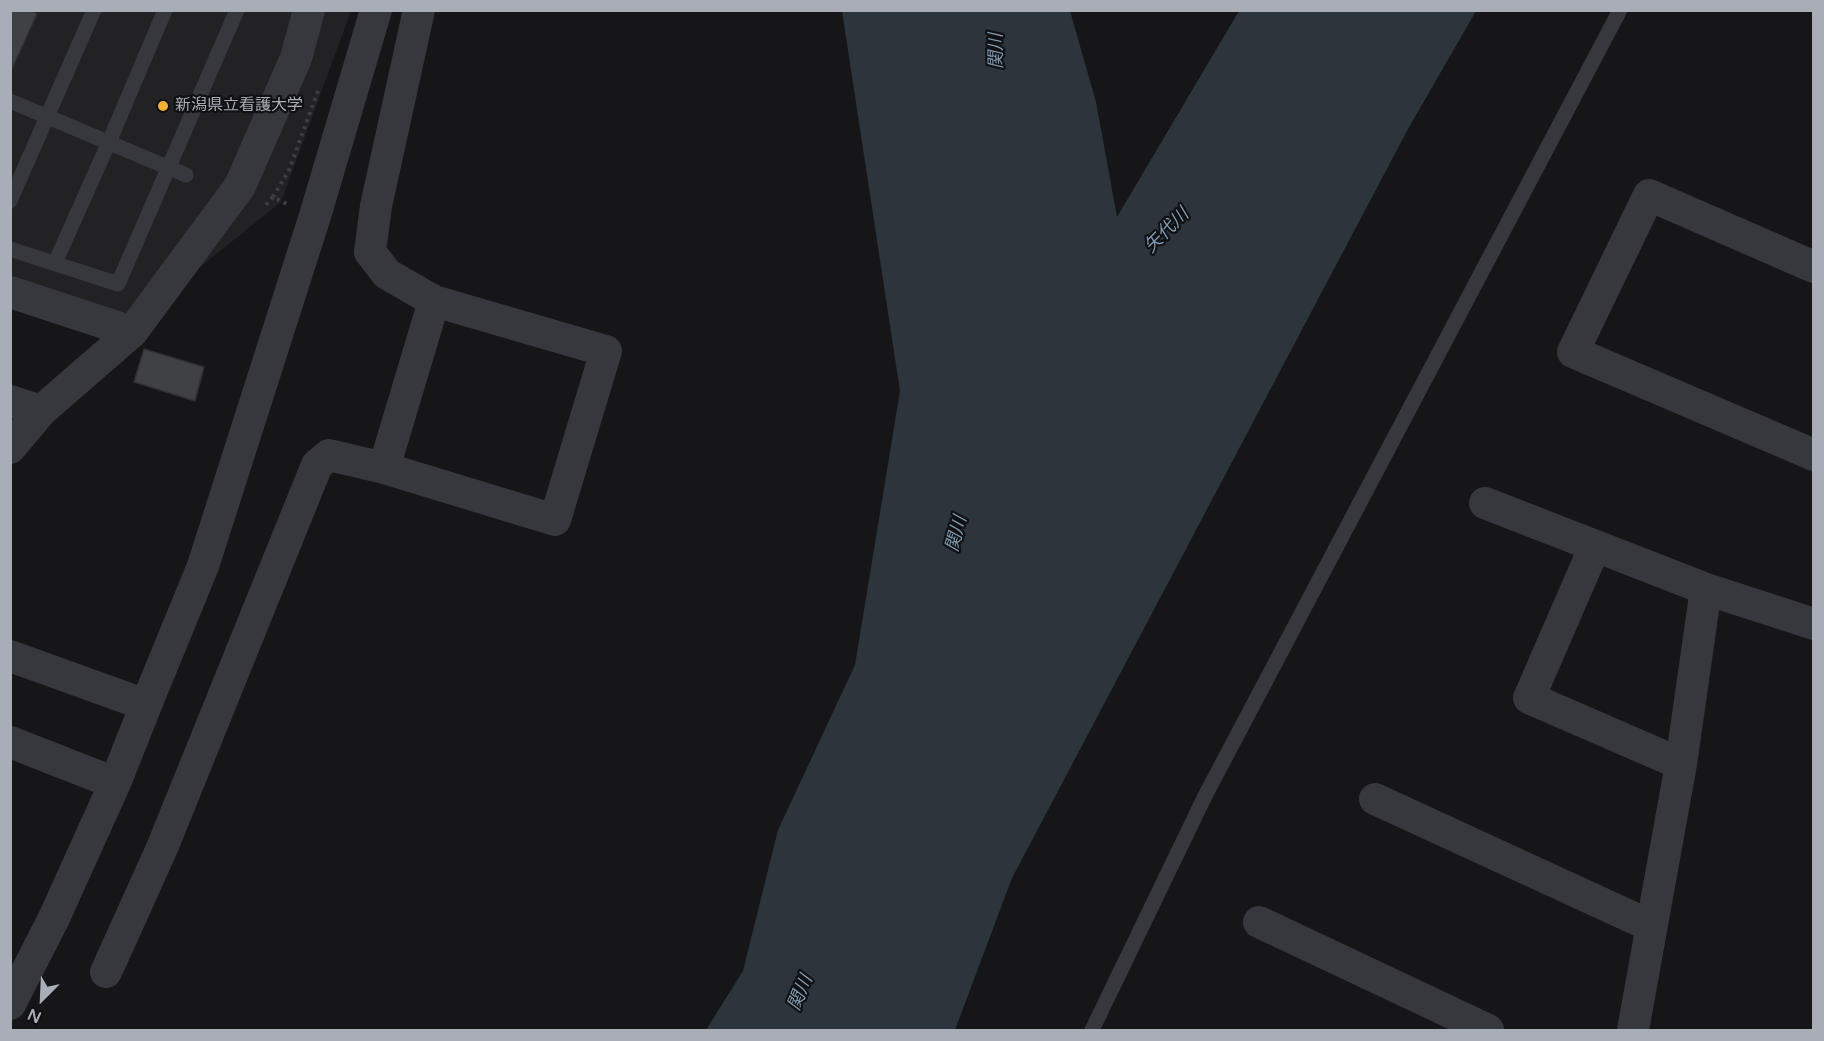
<!DOCTYPE html>
<html>
<head>
<meta charset="utf-8">
<style>
	body { margin:0 }
	#map { position:relative; width:1824px; height:1041px; overflow:hidden; background:#161618; font-family:"Varela Round",sans-serif }
	canvas { display:block }
	.frame { position:absolute; inset:0; border:12px solid #a8adb8; pointer-events:none }
	.north { position:absolute; left:12px; top:969px; width:60px; height:60px; -webkit-text-stroke:4px #111113; paint-order:stroke; rotate:204deg; font-size:16px; font-weight:700; line-height:24px; text-align:center; color:#a8adb8 }
	.north::after { content:''; display:block; margin:auto; width:21px; height:27px; background:#a8adb8; clip-path:polygon(50% 0,100% 100%,50% 72%,0 100%) }
</style>
</head>
<body>
<div id="map">
<canvas width="1824" height="1041"></canvas>
<div class="frame"></div>
<div class="north">N</div>
</div>
<script>
const context = document.querySelector('canvas').getContext('2d');
context.lineJoin = 'round';
function fillPath(path, color) { context.fillStyle = color; context.fill(path, 'evenodd'); }
const toPath = rows => new Path2D(rows.map(r => 'M' + r).join(''));
function strokePath(path, color, width, dash) { context.strokeStyle = color; context.lineWidth = width; context.lineCap = dash ? 'butt' : 'round'; context.setLineDash(dash || []); context.stroke(path); }
function write(font, color, halo, rows, align = 'center') {
  context.font = font + ' "Varela Round","Noto Sans JP",sans-serif'; context.lineWidth = 4.5; context.setLineDash([]); context.textBaseline = 'middle'; context.strokeStyle = halo; context.fillStyle = color; for (const [text, x, y, turn = 0] of rows) {
    context.save(); context.translate(x, y); context.rotate((+turn || 0) * Math.PI / 180); context.textAlign = isNaN(turn) ? turn : align; if (halo) context.strokeText(text, 0, 0); context.fillText(text, 0, 0); context.restore();
  }
}
fillPath(toPath([
	[11,11,351,11,281,202,132,322,11,279]
]), '#222225');
fillPath(toPath([
	[842,11,1070,11,1096,102,1117,217,1239,11,1476,11,1408,129,1012,878,955,1030,706,1030,743,971,778,830,855,665,900,391]
]), '#2c353c');
const building = toPath([
	[10,10,31,10,37,14,12,69,10,10],
	[144,349,204,367,195,401,134,382,144,349]
]);
fillPath(building, '#404145');
strokePath(building, '#303034', 1.5);
strokePath(toPath([
	[273,197,289,170,319,88],
	[266,205,273,197,287,204]
]), '#3d3f44', 4, [3, 4.5]);
strokePath(toPath([
	[10,101,186,175],
	[10,201,94,10],
	[10,249,118,284,237,10],
	[55,263,109,142,165,10],
	[1092,1030,1205,796,1620,10]
]), '#37383d', 15);
strokePath(toPath([
	[419,10,376,206,370,252,387,274,434,301,606,351,555,520,384,468,434,301],
	[1814,267,1649,195,1573,352,1814,455],
	[10,292,132,332],
	[10,401,41,411],
	[10,448,41,411,132,332,240,186,296,58,309,10],
	[1485,503,1706,589,1814,624],
	[1595,546,1529,698,1681,764],
	[10,656,146,705,115,783],
	[146,705,203,566,315,216,376,10],
	[10,742,115,783,54,918,10,1004],
	[1375,799,1651,926],
	[1259,922,1488,1030],
	[106,972,162,848,317,465,329,455,384,468],
	[1633,1030,1681,764,1706,589]
]), '#37383d', 32);
for (const [x, y, r, color] of [
	[163,106,6,"#f2b134"]
]) { const dot = new Path2D(); dot.arc(x, y, r, 0, 2 * Math.PI); context.fillStyle = color; context.fill(dot); strokePath(dot, '#111113', 2); }
write('16px', '#a8adb8', '#111113', [
	["新潟県立看護大学",175,106]
], 'left');
write('italic 18px', '#7f9bb3', '#111113', [
	["関川",997,51,-91],
	["矢代川",1167,231,-45],
	["関川",957,534,-75],
	["関川",801,993,-67]
]);
</script>
</body>
</html>
